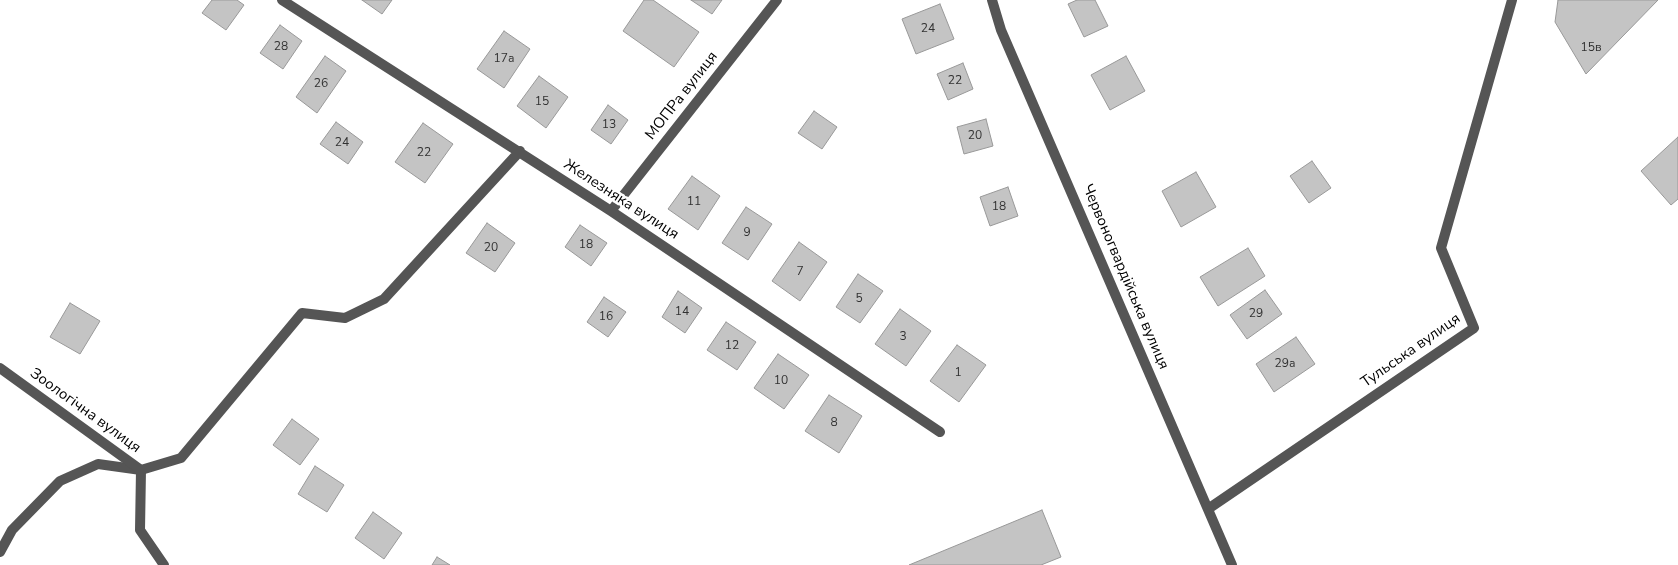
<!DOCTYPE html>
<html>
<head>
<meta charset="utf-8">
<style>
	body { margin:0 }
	canvas { display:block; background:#fff }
</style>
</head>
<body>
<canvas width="1678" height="565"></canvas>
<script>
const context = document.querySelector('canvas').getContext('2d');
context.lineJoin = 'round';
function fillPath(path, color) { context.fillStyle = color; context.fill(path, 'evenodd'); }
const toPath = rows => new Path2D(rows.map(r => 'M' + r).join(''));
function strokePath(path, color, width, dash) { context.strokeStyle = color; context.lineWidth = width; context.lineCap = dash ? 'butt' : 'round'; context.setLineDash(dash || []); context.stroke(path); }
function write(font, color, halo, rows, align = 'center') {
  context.font = font + ' "Nunito Sans",sans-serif'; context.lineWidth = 5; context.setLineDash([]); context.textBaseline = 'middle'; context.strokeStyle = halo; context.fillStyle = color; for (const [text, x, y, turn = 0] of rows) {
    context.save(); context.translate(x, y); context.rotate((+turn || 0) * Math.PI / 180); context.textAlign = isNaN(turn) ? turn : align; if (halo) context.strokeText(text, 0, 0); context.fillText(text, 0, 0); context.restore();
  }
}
const building = toPath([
	[212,0,237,0,244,5,226,30,202,13,212,0],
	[362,0,392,0,382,14,362,0],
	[644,0,653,0,699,32,674,67,623,31,644,0],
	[691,0,722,0,712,14,691,0],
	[1077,0,1095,0,1108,26,1084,37,1068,4,1077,0],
	[1558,0,1658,0,1586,74,1555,22,1558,0],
	[940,4,954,39,916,54,902,19,940,4],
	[280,25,302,41,283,69,260,53,280,25],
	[504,31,530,49,504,88,477,69,504,31],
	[325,56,346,71,317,113,296,97,325,56],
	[1126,56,1145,91,1110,110,1091,75,1126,56],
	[963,63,973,89,948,100,937,74,963,63],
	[539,76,568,97,546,128,517,106,539,76],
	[608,105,628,120,611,144,591,130,608,105],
	[814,111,837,127,822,149,798,133,814,111],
	[986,119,993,146,964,154,957,127,986,119],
	[336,122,363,142,348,164,320,144,336,122],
	[423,123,453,144,425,183,395,162,423,123],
	[1678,137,1678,199,1671,205,1641,171,1678,137],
	[1312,161,1331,188,1309,203,1290,176,1312,161],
	[1196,172,1216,207,1181,227,1162,191,1196,172],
	[692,176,720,196,698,230,668,209,692,176],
	[1008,187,1018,216,990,226,980,197,1008,187],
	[746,207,772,224,748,260,722,243,746,207],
	[487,223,515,243,495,272,466,253,487,223],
	[580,225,607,243,591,266,565,247,580,225],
	[799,242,827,262,800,301,772,281,799,242],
	[1248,248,1265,276,1218,306,1200,277,1248,248],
	[858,274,883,291,860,323,836,307,858,274],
	[1265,290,1282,314,1247,339,1230,315,1265,290],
	[678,291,702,308,685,333,662,317,678,291],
	[604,297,626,312,608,337,587,322,604,297],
	[70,303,100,321,80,354,50,337,70,303],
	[900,309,931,331,906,366,875,344,900,309],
	[726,322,756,342,737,370,707,350,726,322],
	[1296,337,1315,364,1274,392,1256,364,1296,337],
	[957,345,986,365,959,402,930,381,957,345],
	[778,354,809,375,784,409,754,388,778,354],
	[829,395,862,416,839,453,805,431,829,395],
	[292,419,319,439,300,465,273,445,292,419],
	[315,466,344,485,327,512,298,494,315,466],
	[1042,510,1061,557,1041,565,909,565,1042,510],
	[373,512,402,533,384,559,355,538,373,512],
	[437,557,450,565,432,565,437,557]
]);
fillPath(building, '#c4c4c4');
strokePath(building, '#999', 1);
strokePath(toPath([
	[0,552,12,530,60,481,98,464,141,470]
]), '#555', 10);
strokePath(toPath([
	[282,0,611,211,940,432],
	[992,0,1001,30,1232,565],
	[611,211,777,0],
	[0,368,141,470,140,530,164,565],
	[141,470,181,458,302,313,345,318,384,299,520,151],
	[1208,509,1474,328,1441,248,1512,0]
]), '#555', 10);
write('12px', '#313131', null, [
	["24",928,29],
	["28",281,47],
	["15в",1591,48],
	["17а",504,59],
	["22",955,81],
	["26",321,84],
	["15",542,102],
	["13",609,125],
	["20",975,136],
	["24",342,143],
	["22",424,153],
	["11",694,202],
	["18",999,207],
	["9",747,233],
	["18",586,245],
	["20",491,248],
	["7",800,272],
	["5",859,299],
	["14",682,312],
	["29",1256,314],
	["16",606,317],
	["3",903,337],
	["12",732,346],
	["29а",1285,364],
	["1",958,373],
	["10",781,381],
	["8",834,423]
]);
write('15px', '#000', '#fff', [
	["МОПРа вулиця",682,96,-52],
	["Железняка вулиця",621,200,33],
	["Червоногвардійська вулиця",1125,277,67],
	["Тульська вулиця",1411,351,-35],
	["Зоологічна вулиця",85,411,36]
]);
</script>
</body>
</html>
